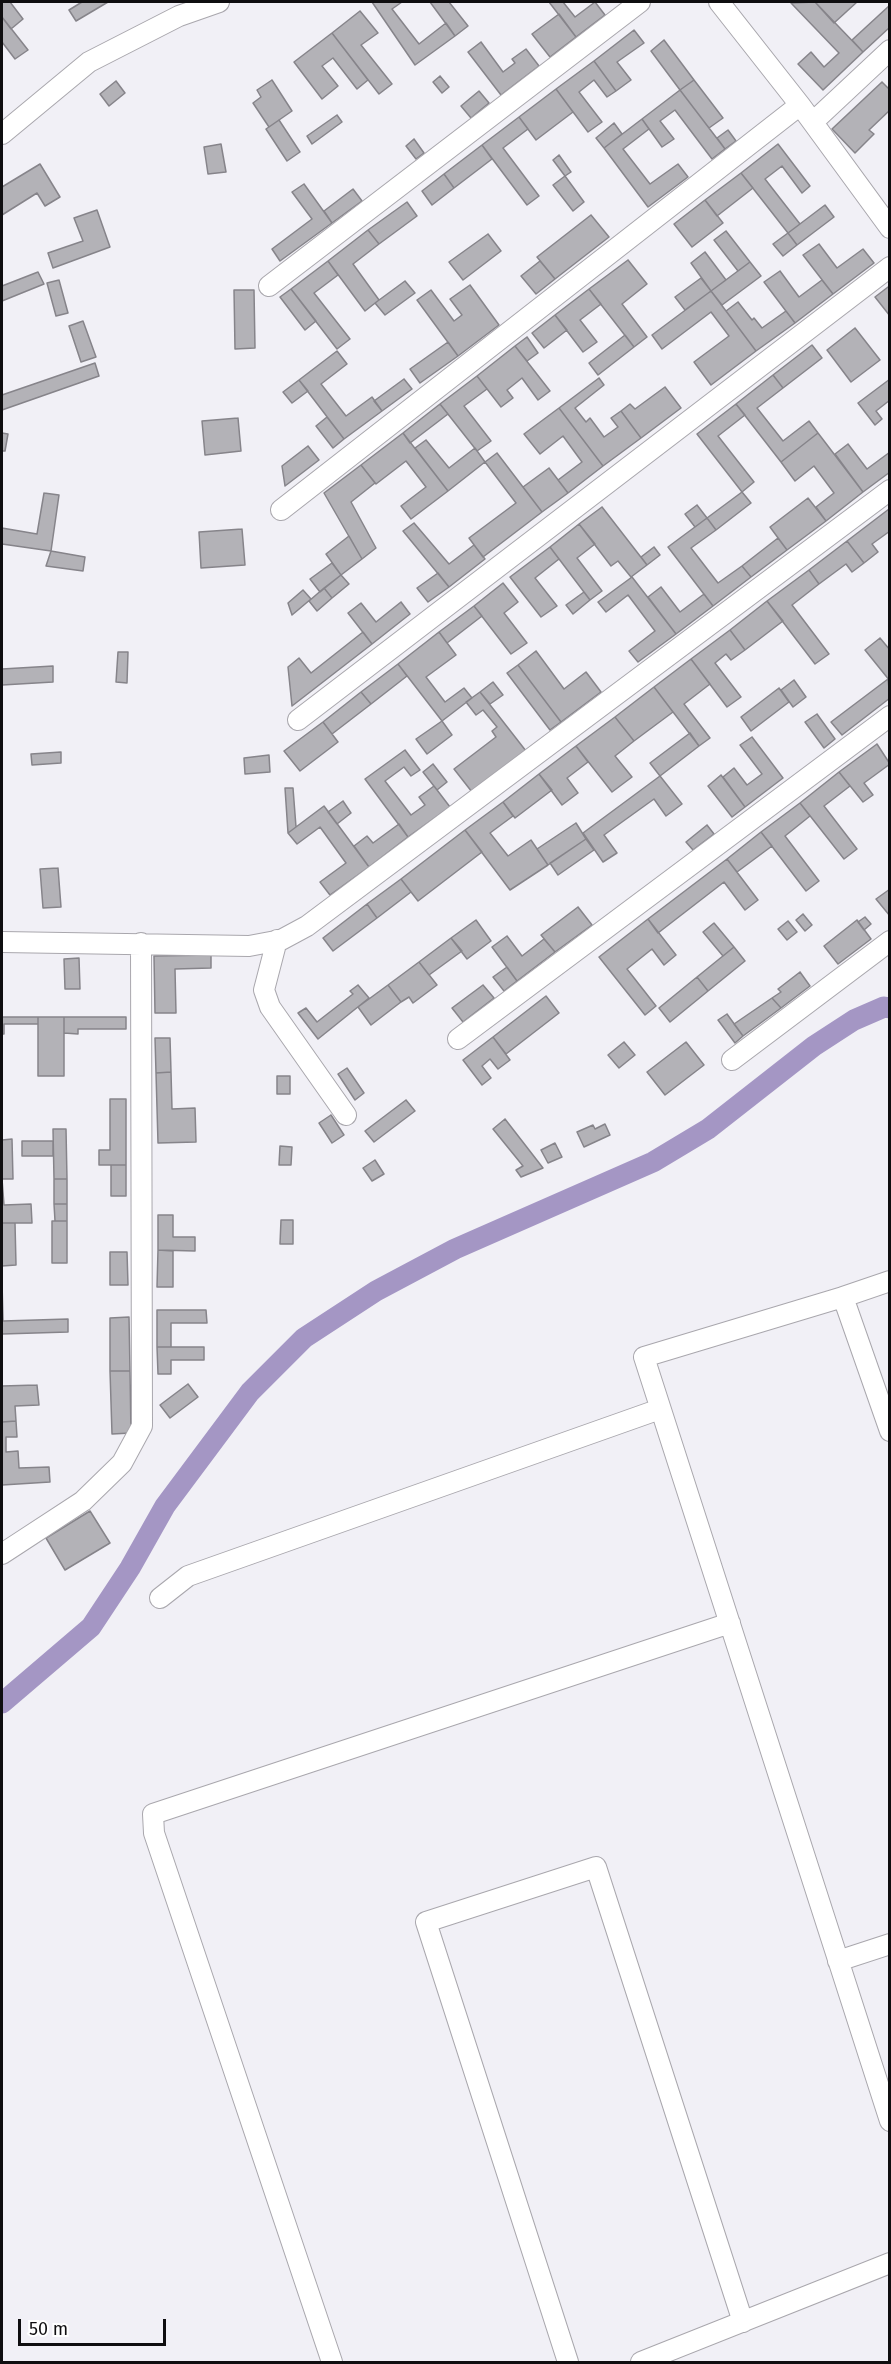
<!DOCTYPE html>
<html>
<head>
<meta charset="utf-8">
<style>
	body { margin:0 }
	#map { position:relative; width:891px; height:2364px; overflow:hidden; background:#f1f0f6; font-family:"Fira Sans",sans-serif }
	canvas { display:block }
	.frame { position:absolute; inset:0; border:3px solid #0f0e10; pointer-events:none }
	.scale { position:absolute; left:18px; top:2319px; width:148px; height:27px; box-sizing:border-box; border:3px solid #0f0e10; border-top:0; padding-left:8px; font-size:18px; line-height:21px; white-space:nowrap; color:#0f0e10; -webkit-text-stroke:4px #fff; paint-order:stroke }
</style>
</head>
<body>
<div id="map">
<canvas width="891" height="2364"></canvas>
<div class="frame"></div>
<div class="scale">50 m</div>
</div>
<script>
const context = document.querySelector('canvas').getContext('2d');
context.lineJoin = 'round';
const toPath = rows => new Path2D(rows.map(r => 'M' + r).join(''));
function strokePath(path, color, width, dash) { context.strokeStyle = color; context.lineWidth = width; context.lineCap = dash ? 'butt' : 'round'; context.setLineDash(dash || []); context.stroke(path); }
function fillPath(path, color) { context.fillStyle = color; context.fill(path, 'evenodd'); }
strokePath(toPath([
	[2,1703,91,1627,130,1568,165,1506,250,1392,304,1338,376,1291,455,1249,653,1162,708,1129,814,1046,854,1020,884,1007,890,1008]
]), '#a496c4', 21);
const building = toPath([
	[2,2,10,2,23,19,11,29,2,17,2,2],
	[82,2,108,2,76,21,69,10,82,2],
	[372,2,402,2,392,9,419,44,446,23,455,36,415,65,372,2],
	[430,2,449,2,468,26,455,36,430,2],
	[549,2,563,2,575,17,595,2,605,15,576,37,549,2],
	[815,2,857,2,834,23,815,2],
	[815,2,863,52,823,90,798,64,811,52,824,67,839,53,791,3,815,2],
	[890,5,890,27,863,52,852,40,890,5],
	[360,11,378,33,361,45,392,84,379,94,332,33,360,11],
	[559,14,576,37,550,57,532,34,559,14],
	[2,17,28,50,15,59,2,42,2,17],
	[634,30,644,43,617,62,631,80,616,91,594,61,634,30],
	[332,33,368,80,357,89,333,58,322,66,338,86,322,99,294,62,332,33],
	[664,40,694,80,680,90,651,51,664,40],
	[481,42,503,72,515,63,512,59,526,49,539,66,501,95,468,52,481,42],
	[594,61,616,91,607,97,594,80,579,92,602,122,588,132,556,89,594,61],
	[440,76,449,87,442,93,433,82,440,76],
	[272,80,292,111,269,127,253,103,261,97,257,90,272,80],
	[694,80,723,118,709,128,680,90,694,80],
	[116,81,125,93,109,106,100,94,116,81],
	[882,82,890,90,890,110,869,130,874,134,855,153,832,129,882,82],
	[556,89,573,112,536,140,519,117,556,89],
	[680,90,725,149,712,159,675,110,660,121,674,139,662,147,642,119,680,90],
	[479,91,489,103,471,118,461,106,479,91],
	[337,115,342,122,312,144,307,136,337,115],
	[519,117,528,129,503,148,539,196,527,205,482,145,519,117],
	[642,119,649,129,623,149,650,184,678,164,688,177,648,207,604,148,642,119],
	[279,120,300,152,287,161,266,129,279,120],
	[614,123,622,134,604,148,596,138,614,123],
	[728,130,736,141,725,149,717,138,728,130],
	[414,139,424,153,416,159,406,146,414,139],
	[221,144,226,172,208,174,204,147,221,144],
	[778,144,810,186,802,193,782,166,765,179,800,224,788,233,741,173,778,144],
	[482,145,492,159,454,188,444,174,482,145],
	[559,155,571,172,565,176,553,160,559,155],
	[40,164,60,197,45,206,37,193,2,215,2,187,40,164],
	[741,173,753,188,717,216,705,200,741,173],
	[444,174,454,188,432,205,422,191,444,174],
	[565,176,584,202,573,211,553,185,565,176],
	[304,184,332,223,280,261,272,249,312,219,292,192,304,184],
	[353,189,362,201,332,223,324,211,353,189],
	[705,200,723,223,692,247,674,224,705,200],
	[407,202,417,216,379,244,368,230,407,202],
	[825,205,834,217,797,245,788,233,825,205],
	[97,210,110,247,53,268,48,253,83,241,74,218,97,210],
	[591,215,609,237,555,279,537,257,591,215],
	[368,230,379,244,353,264,379,300,365,311,328,261,368,230],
	[726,231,750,262,738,271,714,240,726,231],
	[788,233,797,245,783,256,773,244,788,233],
	[488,234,501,251,463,280,449,262,488,234],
	[819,244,837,268,863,249,874,263,833,294,803,255,819,244],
	[705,252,726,280,711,291,691,263,705,252],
	[628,260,647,284,622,304,647,337,634,347,589,289,628,260],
	[328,261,338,275,314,293,350,339,337,349,291,289,328,261],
	[540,261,555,279,536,294,521,276,540,261],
	[750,262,761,276,722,305,711,291,750,262],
	[780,271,799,297,822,280,833,294,795,323,764,282,780,271],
	[38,272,44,284,2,301,2,286,38,272],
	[701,278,711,291,685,310,675,297,701,278],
	[59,280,68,313,56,316,47,283,59,280],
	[405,281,415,293,385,315,375,303,405,281],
	[470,285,499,325,458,356,417,300,431,290,454,321,462,315,450,299,470,285],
	[888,287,890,288,890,316,875,297,888,287],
	[291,289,316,321,305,330,280,297,291,289],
	[589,289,601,304,580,320,597,342,583,352,555,315,589,289],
	[234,290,254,290,255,348,235,349,234,290],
	[711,291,756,351,711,385,694,362,729,336,711,312,662,349,652,335,711,291],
	[738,302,752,320,754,318,762,328,786,311,795,323,756,351,726,311,738,302],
	[555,315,567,330,544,348,532,333,555,315],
	[83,321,96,357,81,362,69,326,83,321],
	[855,328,880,360,851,382,827,350,855,328],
	[625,335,634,347,598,375,589,363,625,335],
	[527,337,538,353,527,361,515,346,527,337],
	[448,342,458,356,420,383,410,369,448,342],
	[812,345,822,358,783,388,773,375,812,345],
	[515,346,550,391,538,400,522,378,507,390,513,398,501,407,477,376,515,346],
	[337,351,347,364,321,384,346,416,372,397,382,411,344,439,299,380,337,351],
	[95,363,99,376,2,410,2,395,95,363],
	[773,375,783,388,757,408,783,441,809,421,818,433,781,462,736,404,773,375],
	[477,376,487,389,464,406,491,441,477,451,440,404,477,376],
	[599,378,604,385,575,408,586,422,590,418,604,437,618,427,611,418,621,411,641,438,603,466,559,408,599,378],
	[404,379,412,389,382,411,374,401,404,379],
	[890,379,890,400,876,411,882,419,875,425,858,403,890,379],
	[299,380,308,391,292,403,283,392,299,380],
	[665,387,681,408,641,438,621,411,630,404,635,409,665,387],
	[440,404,448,414,410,443,403,433,440,404],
	[736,404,745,415,718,436,754,482,742,492,697,434,736,404],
	[559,408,603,466,568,493,558,480,582,462,563,436,540,454,524,434,559,408],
	[327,417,344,439,333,448,316,426,327,417],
	[238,418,241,451,205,455,202,421,238,418],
	[2,433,8,434,5,451,2,451,2,433],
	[403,433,448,491,411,519,401,506,426,487,406,461,376,484,361,465,403,433],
	[818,433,863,492,826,521,816,507,834,493,814,466,795,481,781,462,818,433],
	[426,440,449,468,475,448,485,462,448,491,415,448,426,440],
	[848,444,867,469,890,452,890,472,863,492,835,454,848,444],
	[308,446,319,460,285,486,282,466,308,446],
	[497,453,542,512,483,557,469,538,516,503,485,462,497,453],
	[361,465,375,483,351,502,376,548,362,559,324,493,361,465],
	[549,468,568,493,542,512,523,487,549,468],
	[742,492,751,503,716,530,707,518,742,492],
	[44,493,59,495,51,551,2,544,2,528,37,534,44,493],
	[808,498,826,521,787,550,770,527,808,498],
	[697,505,707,518,695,527,685,514,697,505],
	[602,507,647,565,631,577,618,561,611,566,579,524,602,507],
	[889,509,890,531,872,544,878,552,864,563,847,541,889,509],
	[707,518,716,530,691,548,718,583,742,566,751,577,713,606,668,547,707,518],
	[414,523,449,564,474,545,485,559,449,587,403,531,414,523],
	[579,524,595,544,577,558,602,591,590,600,550,547,579,524],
	[242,529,245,565,201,568,199,532,242,529],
	[349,536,362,559,341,575,326,554,349,536],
	[778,538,787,550,751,577,742,566,778,538],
	[847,541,864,563,852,572,846,564,819,584,809,570,847,541],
	[550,547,559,559,535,578,557,606,541,617,510,577,550,547],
	[654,547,660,555,647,565,641,557,654,547],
	[51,551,85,557,83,571,46,566,51,551],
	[332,563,341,575,320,592,310,579,332,563],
	[809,570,819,584,792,605,829,654,815,664,767,601,809,570],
	[438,573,449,587,428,602,417,588,438,573],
	[341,575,349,584,332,598,324,588,341,575],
	[632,577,676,634,638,662,629,651,655,631,628,595,606,612,598,602,632,577],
	[503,583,518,602,504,613,527,643,511,654,474,606,503,583],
	[661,587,680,612,704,594,713,606,676,634,648,597,661,587],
	[324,588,332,598,317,611,309,601,324,588],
	[303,590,311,599,292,615,288,603,303,590],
	[584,592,590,600,573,614,566,605,584,592],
	[767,601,783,621,745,650,730,630,767,601],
	[401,602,410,614,372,644,348,613,361,603,376,622,401,602],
	[474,606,482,616,447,643,439,632,474,606],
	[730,630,745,650,731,660,726,654,715,663,741,697,727,707,691,659,730,630],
	[363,632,372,644,292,706,288,667,299,658,311,673,363,632],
	[439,632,456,655,426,677,445,702,464,688,472,698,442,721,398,664,439,632],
	[880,638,890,650,890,681,865,650,880,638],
	[536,651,564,689,586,672,601,692,561,722,518,665,536,651],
	[118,652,128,652,127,683,116,682,118,652],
	[691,659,710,684,684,704,710,738,699,746,654,687,691,659],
	[398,664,407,676,371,704,361,692,398,664],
	[518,665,561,722,550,730,507,673,518,665],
	[53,666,53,682,2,685,2,669,53,666],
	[888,679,890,698,842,735,831,722,888,679],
	[794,680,806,697,793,707,781,690,794,680],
	[493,682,503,695,490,704,480,692,493,682],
	[654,687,673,712,634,741,615,717,654,687],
	[779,688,789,702,751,731,741,717,779,688],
	[361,692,371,704,332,734,323,722,361,692],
	[480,692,526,751,472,792,454,769,496,737,492,731,497,727,483,710,476,715,466,702,480,692],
	[817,714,835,739,824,748,805,722,817,714],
	[615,717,634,741,615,756,632,777,612,792,576,746,615,717],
	[442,721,452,735,427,754,416,739,442,721],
	[323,722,338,742,300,771,284,751,323,722],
	[690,733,699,746,660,776,650,763,690,733],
	[752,737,783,778,745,807,723,777,734,768,747,785,762,774,740,745,752,737],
	[877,744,890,764,864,783,873,795,863,802,839,772,877,744],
	[576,746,588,762,567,778,578,793,562,805,539,774,576,746],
	[405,750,420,770,411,776,404,767,385,781,411,815,425,805,419,797,434,786,450,807,408,837,365,779,405,750],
	[61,752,61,763,32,765,31,754,61,752],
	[269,755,270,772,245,774,244,758,269,755],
	[433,764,447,782,437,790,423,772,433,764],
	[839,772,850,786,824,806,857,849,844,859,800,803,839,772],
	[539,774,552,790,515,818,503,802,539,774],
	[721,775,745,807,732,817,708,786,721,775],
	[660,776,682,804,666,816,654,799,604,835,617,853,603,862,583,833,660,776],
	[285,788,293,788,296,827,288,833,285,788],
	[343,801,351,813,337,824,328,812,343,801],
	[503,802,513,816,490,833,508,856,531,840,548,865,510,890,465,830,503,802],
	[800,803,810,816,785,836,819,881,806,891,761,832,800,803],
	[324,806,369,867,330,895,320,882,346,863,320,827,297,844,288,833,324,806],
	[576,823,586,839,548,865,537,849,576,823],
	[399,824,408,837,369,867,354,846,367,836,373,843,399,824],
	[707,825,714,834,693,850,686,842,707,825],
	[465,830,482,852,418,901,401,879,465,830],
	[761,832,772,846,737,872,727,859,761,832],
	[586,839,594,850,558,875,550,863,586,839],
	[727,859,758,900,745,910,724,882,658,933,648,919,727,859],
	[58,868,61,907,43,908,40,869,58,868],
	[401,879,411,892,377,918,367,904,401,879],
	[890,889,890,916,876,899,890,889],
	[367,904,377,918,333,951,323,938,367,904],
	[578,907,592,925,555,952,541,935,578,907],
	[803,914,812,925,805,931,796,920,803,914],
	[865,917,871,924,864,930,858,922,865,917],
	[648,919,676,955,664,965,652,949,627,969,656,1006,645,1015,599,957,648,919],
	[476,920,491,941,467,959,451,938,476,920],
	[857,920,871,939,838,964,824,946,857,920],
	[788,921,797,932,787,940,778,929,788,921],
	[714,923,734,947,723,956,703,932,714,923],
	[507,936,522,956,544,939,555,952,517,981,492,947,507,936],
	[451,938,462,951,429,975,419,962,451,938],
	[734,947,745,961,708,991,697,977,734,947],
	[211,955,211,968,175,969,176,1013,155,1013,154,956,211,955],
	[79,958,80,989,65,989,64,959,79,958],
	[419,962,437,985,413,1003,409,997,401,1002,388,985,419,962],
	[507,967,517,981,504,991,493,977,507,967],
	[800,972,810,986,781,1008,772,998,781,992,778,989,800,972],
	[697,977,708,991,670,1022,659,1008,697,977],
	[358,985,369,998,318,1039,298,1013,306,1008,317,1022,353,994,350,991,358,985],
	[388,985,401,1002,371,1025,358,1007,388,985],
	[483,985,494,998,463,1022,452,1008,483,985],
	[546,996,559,1013,506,1054,493,1037,546,996],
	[772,998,781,1008,743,1036,734,1024,772,998],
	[727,1014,743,1036,735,1043,718,1020,727,1014],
	[2,1017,38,1017,38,1024,4,1024,4,1034,2,1034,2,1017],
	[38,1017,64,1017,64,1076,38,1076,38,1017],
	[64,1017,126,1017,126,1029,78,1029,78,1034,64,1033,64,1017],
	[493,1037,510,1060,498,1069,490,1059,482,1066,491,1078,482,1085,463,1060,493,1037],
	[155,1038,170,1038,171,1072,156,1073,155,1038],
	[624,1042,635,1055,619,1068,608,1055,624,1042],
	[686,1042,704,1065,665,1095,647,1072,686,1042],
	[347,1068,364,1093,355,1100,338,1074,347,1068],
	[171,1072,172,1109,195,1108,196,1142,158,1143,156,1073,171,1072],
	[277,1076,290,1076,290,1094,277,1094,277,1076],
	[110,1099,126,1099,126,1165,99,1165,99,1150,110,1150,110,1099],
	[406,1100,415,1111,374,1142,365,1131,406,1100],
	[331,1115,344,1135,332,1143,319,1123,331,1115],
	[505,1119,543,1168,521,1177,516,1170,523,1166,493,1129,505,1119],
	[605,1124,610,1135,584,1147,577,1132,593,1125,595,1129,605,1124],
	[53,1129,66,1129,67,1179,54,1179,53,1129],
	[12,1139,13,1179,2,1179,2,1140,12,1139],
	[22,1141,53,1141,53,1156,22,1156,22,1141],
	[555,1143,562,1157,548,1163,541,1150,555,1143],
	[280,1146,292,1147,291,1165,279,1165,280,1146],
	[375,1160,384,1174,372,1181,363,1168,375,1160],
	[111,1165,126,1165,126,1196,111,1196,111,1165],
	[2,1179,4,1205,31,1204,32,1223,2,1223,2,1179],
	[54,1179,67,1179,67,1204,54,1204,54,1179],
	[54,1204,67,1204,67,1221,55,1221,54,1204],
	[158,1215,173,1215,173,1237,195,1237,195,1251,158,1250,158,1215],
	[281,1220,293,1220,293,1244,280,1244,281,1220],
	[52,1221,67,1221,67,1263,52,1263,52,1221],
	[2,1223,15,1223,16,1265,2,1266,2,1223],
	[158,1250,173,1251,173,1287,157,1287,158,1250],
	[110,1252,127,1252,128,1285,110,1285,110,1252],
	[2,1282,3,1321,68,1319,68,1332,2,1334,2,1282],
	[157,1310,206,1310,207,1323,171,1323,171,1347,157,1347,157,1310],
	[129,1317,130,1371,110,1371,110,1318,129,1317],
	[157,1347,204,1347,204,1360,171,1360,171,1374,158,1374,157,1347],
	[110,1371,130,1371,131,1433,112,1434,110,1371],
	[188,1384,198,1397,170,1418,160,1405,188,1384],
	[37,1385,39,1405,15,1406,16,1421,2,1422,2,1386,37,1385],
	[16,1421,17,1437,6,1437,6,1452,18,1451,19,1468,49,1467,50,1482,2,1485,2,1422,16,1421],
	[90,1511,110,1543,65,1570,46,1538,90,1511]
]);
fillPath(building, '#b3b2b7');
strokePath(building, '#86848a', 1.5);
const minor = toPath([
	[719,2,800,105,890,228],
	[813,122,890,50],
	[2,134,89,62,179,16,219,2],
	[269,286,640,2],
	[281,510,800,105],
	[298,720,890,267],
	[277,940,264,990,270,1007,346,1115],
	[2,942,249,946,281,940,307,926,890,490],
	[458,1039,890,716],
	[732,1060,890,941],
	[890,1281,843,1297,644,1357,890,2121],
	[843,1297,890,1431],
	[2,1554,83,1501,122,1463,142,1426,141,943],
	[160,1598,188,1576,660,1409],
	[838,1961,890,1944],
	[332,2362,154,1833,153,1814,730,1623],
	[568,2362,426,1922,596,1867,743,2322],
	[641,2362,890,2263]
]);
strokePath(minor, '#a9a7ad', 22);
strokePath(minor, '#fff', 20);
</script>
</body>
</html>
